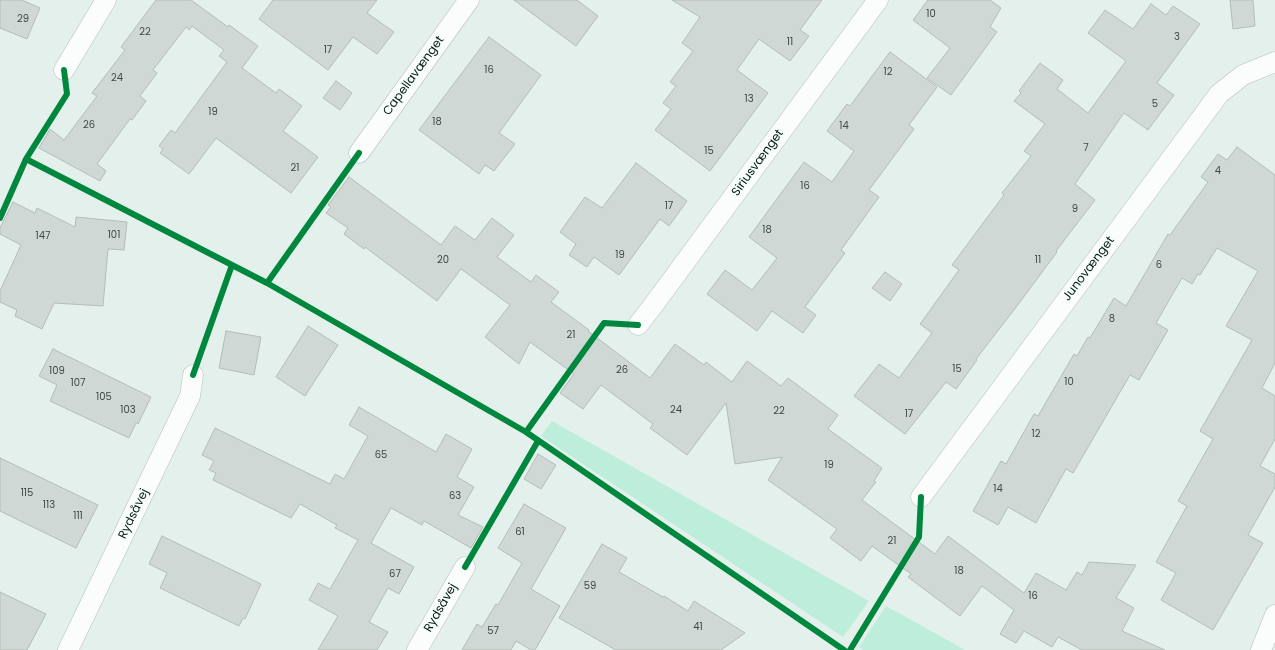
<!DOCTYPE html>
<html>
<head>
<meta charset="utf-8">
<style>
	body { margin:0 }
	canvas { display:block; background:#e4f0eb }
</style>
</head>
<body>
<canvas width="1275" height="650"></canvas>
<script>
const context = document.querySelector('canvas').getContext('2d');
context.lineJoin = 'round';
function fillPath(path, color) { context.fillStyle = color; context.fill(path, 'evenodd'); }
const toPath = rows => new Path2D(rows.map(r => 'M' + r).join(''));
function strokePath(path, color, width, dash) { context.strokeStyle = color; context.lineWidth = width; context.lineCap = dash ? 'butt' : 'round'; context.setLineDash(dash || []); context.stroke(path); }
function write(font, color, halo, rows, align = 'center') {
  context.font = font + ' Poppins,sans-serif'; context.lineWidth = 3.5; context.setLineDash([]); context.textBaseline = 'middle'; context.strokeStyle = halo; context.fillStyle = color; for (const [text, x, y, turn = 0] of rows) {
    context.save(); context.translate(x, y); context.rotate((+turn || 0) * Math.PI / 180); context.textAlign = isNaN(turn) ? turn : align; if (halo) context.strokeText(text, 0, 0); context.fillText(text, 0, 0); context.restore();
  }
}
fillPath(toPath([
	[552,421,869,601,843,637,541,436],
	[886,606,965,650,863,650,859,647]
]), '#bdeddb');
const building = toPath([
	[0,0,22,0,40,8,27,39,0,28,0,0],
	[156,0,191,0,228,27,229,25,258,46,242,68,276,93,279,89,302,106,283,131,318,157,291,193,216,138,189,174,160,153,163,149,159,146,171,130,175,133,227,62,219,56,224,50,192,26,189,30,186,27,153,70,157,73,140,96,146,101,132,120,130,119,97,164,106,171,100,181,39,148,50,129,64,140,97,96,92,93,125,50,121,47,156,0],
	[273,0,377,0,367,13,394,32,377,54,353,37,328,70,259,19,273,0],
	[514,0,577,0,598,16,576,46,514,0],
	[672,0,822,0,800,30,809,36,790,61,759,39,737,70,768,93,710,171,655,130,671,109,663,103,676,86,670,82,693,51,682,43,700,17,672,0],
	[928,0,990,0,1001,8,990,27,997,32,951,95,927,78,950,48,913,20,928,0],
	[1230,0,1253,0,1255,26,1233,29,1230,0],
	[1151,4,1166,15,1173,6,1200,24,1157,83,1174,95,1148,130,1124,113,1075,184,1095,200,1056,251,1057,252,1020,302,976,359,977,360,956,389,946,382,905,434,854,396,879,364,899,378,932,333,920,324,959,270,952,265,1004,195,1002,193,1031,156,1024,151,1045,124,1014,101,1021,93,1019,91,1040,63,1063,80,1057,89,1088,113,1126,61,1088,33,1105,10,1133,29,1151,4],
	[489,37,541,75,499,133,515,144,494,171,485,165,479,174,419,130,489,37],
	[890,52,937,87,909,125,914,129,869,190,879,197,841,250,845,253,805,307,816,315,803,333,772,311,757,331,707,294,725,270,752,290,777,258,749,237,804,162,832,182,854,151,827,131,847,104,850,106,890,52],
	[336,81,352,93,340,110,323,98,336,81],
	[1237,147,1275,175,1275,363,1262,388,1275,396,1275,439,1260,466,1275,474,1275,487,1248,535,1263,543,1213,630,1161,600,1176,573,1156,562,1187,506,1178,501,1213,439,1200,431,1252,340,1226,326,1258,271,1217,248,1200,275,1198,274,1192,284,1182,278,1156,323,1168,330,1139,380,1130,375,1073,473,1066,469,1036,523,1008,507,998,525,973,511,1001,461,1006,464,1034,414,1038,416,1074,354,1077,356,1088,337,1090,338,1114,298,1126,306,1168,234,1170,235,1208,182,1201,177,1218,154,1227,160,1237,147],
	[636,163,687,201,669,226,660,219,619,275,594,257,587,267,569,255,576,244,560,232,585,197,602,208,636,163],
	[349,177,441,245,455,226,475,240,492,218,514,235,497,257,531,282,536,275,559,292,551,302,589,330,588,331,650,378,675,344,704,365,706,362,732,382,747,361,781,386,788,378,838,415,828,429,882,468,874,481,876,482,862,500,935,554,948,536,1024,593,1036,573,1066,590,1077,572,1082,575,1089,562,1136,565,1116,598,1134,608,1122,631,1165,650,1082,650,1058,637,1052,647,1024,631,1016,643,1000,634,1014,610,982,586,960,616,908,577,911,574,872,546,861,561,830,538,837,529,768,480,782,457,735,464,726,403,687,455,650,428,653,424,601,385,583,409,560,393,574,374,530,342,519,364,485,337,510,305,461,269,437,301,365,247,364,249,344,234,348,228,326,213,331,207,328,205,349,177],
	[13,202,35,213,37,208,75,227,76,217,127,222,124,250,108,249,103,306,54,303,42,329,15,316,17,310,0,302,0,291,21,245,0,234,0,228,13,202],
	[885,272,902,284,890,301,872,288,885,272],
	[308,326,338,345,305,396,276,377,308,326],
	[226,331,261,337,254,375,219,368,226,331],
	[53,349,151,397,138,424,136,423,129,438,50,401,57,385,39,376,53,349],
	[359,407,436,452,446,434,472,449,457,477,474,487,458,515,483,527,471,548,424,521,422,525,391,508,371,543,414,567,399,594,388,588,369,622,388,632,377,650,318,650,338,616,309,600,318,583,330,589,358,540,335,528,337,525,300,504,291,518,213,480,216,473,209,470,214,461,202,455,215,428,330,484,335,474,344,479,368,436,349,425,359,407],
	[538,454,556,465,541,489,524,479,538,454],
	[0,458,98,505,76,548,0,511,0,458],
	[524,504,566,528,531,589,560,606,535,650,531,650,516,641,511,650,462,650,477,624,482,627,496,604,498,605,522,563,498,548,524,504],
	[162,536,261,584,245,619,243,618,239,626,160,588,167,573,149,564,162,536],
	[602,544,627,558,619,572,663,597,664,596,688,611,694,601,745,633,721,650,616,650,559,618,602,544],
	[0,592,46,614,27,650,0,650,0,592]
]);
fillPath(building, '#cfd8d4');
strokePath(building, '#b4bcb9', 1);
const minor = toPath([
	[64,70,106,0],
	[359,153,469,0],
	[638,325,652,307,878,0],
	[921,497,1219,94,1243,75,1275,62],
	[68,650,190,396,193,375],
	[417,650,465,567],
	[1261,650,1275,615]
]);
strokePath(minor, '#b4bdba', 21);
strokePath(minor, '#fbfdfc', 20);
strokePath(toPath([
	[26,159,267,283,526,432,844,650],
	[0,218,26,159,67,94,64,70],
	[267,283,359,153],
	[193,375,232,265],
	[526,432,604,323,638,325],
	[465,567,538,441],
	[850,650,919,537,921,497]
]), '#00873e', 6);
write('10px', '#404845', null, [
	["10",931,14],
	["29",23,19],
	["22",145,32],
	["3",1177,37],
	["11",790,42],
	["17",328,50],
	["16",489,70],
	["12",888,72],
	["24",117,78],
	["13",749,99],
	["5",1155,104],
	["19",213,112],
	["18",437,122],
	["26",89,125],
	["14",844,126],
	["7",1086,148],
	["15",709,151],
	["21",295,168],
	["4",1218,171],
	["16",805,186],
	["17",669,206],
	["9",1075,209],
	["18",767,230],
	["101",114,235],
	["147",43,236],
	["19",620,255],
	["20",443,260],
	["11",1038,260],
	["6",1159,265],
	["8",1112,319],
	["21",571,335],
	["15",957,369],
	["26",622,370],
	["109",57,371],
	["10",1069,382],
	["107",78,383],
	["105",104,397],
	["103",128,410],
	["24",676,410],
	["22",779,411],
	["17",909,414],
	["12",1036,434],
	["65",381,455],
	["19",829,465],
	["14",998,489],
	["115",27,493],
	["63",455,496],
	["113",49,505],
	["111",78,516],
	["61",520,532],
	["21",892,541],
	["18",959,571],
	["67",395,574],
	["59",590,586],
	["16",1033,596],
	["41",698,627],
	["57",493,631]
]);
write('12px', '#111815', '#f3fffa', [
	["Capellavænget",414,76,-54],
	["Siriusvænget",758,163,-54],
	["Junovænget",1089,269,-53],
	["Rydsåvej",134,514,-64],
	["Rydsåvej",441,608,-60]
]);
</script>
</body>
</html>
